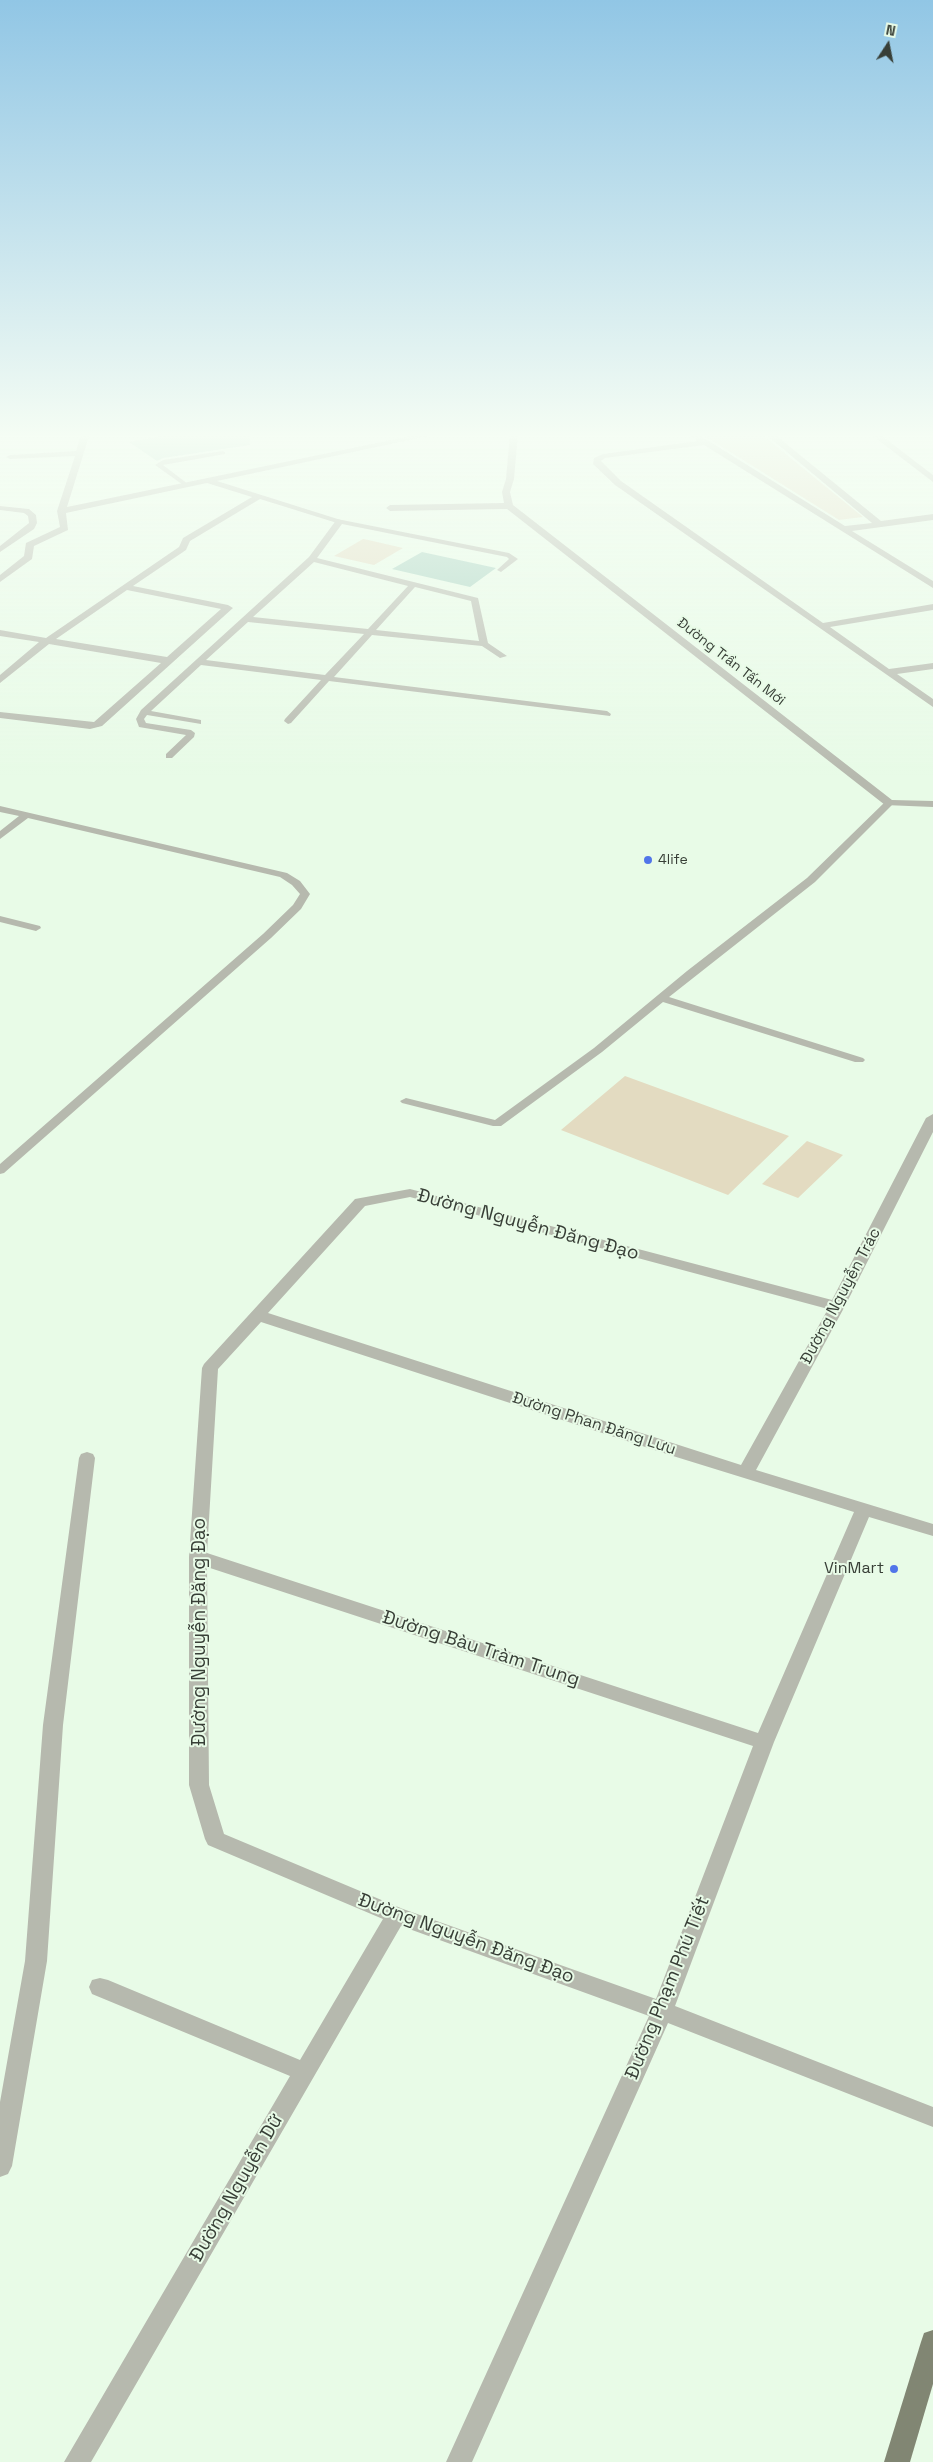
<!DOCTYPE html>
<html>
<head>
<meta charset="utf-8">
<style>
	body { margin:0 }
	#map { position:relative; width:933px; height:2462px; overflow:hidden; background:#e8fbe7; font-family:"Space Grotesk",sans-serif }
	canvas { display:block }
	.north { position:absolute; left:863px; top:20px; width:50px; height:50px; -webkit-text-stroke:4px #e8fbe7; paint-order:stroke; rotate:11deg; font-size:14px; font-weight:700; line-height:20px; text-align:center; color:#383f37 }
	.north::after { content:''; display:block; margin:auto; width:18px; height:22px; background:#383f37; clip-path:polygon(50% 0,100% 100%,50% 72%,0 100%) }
</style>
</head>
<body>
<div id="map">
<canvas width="933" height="2462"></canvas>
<div class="north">N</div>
</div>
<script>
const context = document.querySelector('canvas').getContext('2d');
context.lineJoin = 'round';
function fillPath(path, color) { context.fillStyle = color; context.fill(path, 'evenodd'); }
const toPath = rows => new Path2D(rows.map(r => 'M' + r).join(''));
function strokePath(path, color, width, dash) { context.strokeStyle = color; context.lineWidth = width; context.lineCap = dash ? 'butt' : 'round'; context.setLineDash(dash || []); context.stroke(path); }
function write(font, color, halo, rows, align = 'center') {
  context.font = font + ' "Space Grotesk",sans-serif'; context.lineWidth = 4; context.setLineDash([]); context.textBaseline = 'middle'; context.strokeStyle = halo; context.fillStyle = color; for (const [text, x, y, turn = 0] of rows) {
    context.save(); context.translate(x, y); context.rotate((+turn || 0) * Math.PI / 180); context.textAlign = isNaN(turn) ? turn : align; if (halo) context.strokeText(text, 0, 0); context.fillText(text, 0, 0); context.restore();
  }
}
fillPath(toPath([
	[700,433,760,433,863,517,839,520],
	[363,539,364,539,403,548,374,565,334,556],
	[625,1076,789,1136,728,1195,561,1130],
	[807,1141,843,1155,798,1198,762,1184]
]), '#e3dbc1');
fillPath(toPath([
	[180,433,249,433,250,445,163,458,157,461,129,442],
	[422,552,496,568,470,587,392,569]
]), '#a6d1c0');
fillPath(toPath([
	[223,451,225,452,225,454,163,465,188,484,190,485,186,487,155,465,163,460,223,451],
	[0,506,29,509,36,515,37,523,34,529,0,552,0,546,29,523,28,516,24,513,0,510,0,506],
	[337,519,509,553,518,559,501,572,497,570,509,559,507,557,342,524,317,558,478,598,488,643,507,656,500,658,482,646,372,635,334,677,607,711,611,714,610,716,329,681,291,723,288,724,284,721,285,719,321,680,201,665,151,711,201,720,201,724,147,715,144,719,146,723,191,730,195,733,194,737,172,758,166,758,166,754,186,735,139,727,136,719,141,710,309,557,337,519],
	[314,562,408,586,368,629,253,617,314,562],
	[415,587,471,601,479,641,376,630,415,587],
	[248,622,364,634,325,675,206,660,248,622],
	[889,800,892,801,892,805,815,882,669,997,863,1058,865,1060,863,1062,855,1062,663,1002,602,1052,501,1126,493,1126,402,1103,400,1101,406,1098,495,1120,594,1048,687,971,807,878,886,801,889,800],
	[0,806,287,873,300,881,310,894,301,909,271,938,4,1173,0,1174,0,1164,263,934,293,905,300,894,292,885,280,877,28,818,0,839,0,831,19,816,0,812,0,806],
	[0,916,40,926,41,928,36,931,0,922,0,916]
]), '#b6b9ae');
fillPath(toPath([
	[82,433,90,433,67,507,425,433,442,433,217,481,344,521,337,523,260,499,190,541,186,550,133,586,228,605,233,608,102,726,90,729,0,718,0,712,94,722,161,663,49,644,0,683,0,675,39,642,0,636,0,630,46,638,179,547,183,538,252,497,207,483,66,513,68,530,34,546,32,559,0,582,0,575,24,556,26,543,60,527,57,511,75,456,10,459,6,457,10,455,76,451,82,433],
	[127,590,221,609,167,657,56,639,127,590],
	[510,433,518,433,514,479,510,492,513,505,892,800,933,801,933,807,885,805,507,509,390,511,386,508,390,505,504,503,502,492,506,479,510,433],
	[686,433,696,433,845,526,872,523,764,433,773,433,881,521,933,514,933,520,852,531,933,581,933,588,704,445,605,458,601,461,621,481,823,623,933,604,933,610,830,627,889,669,933,663,933,669,897,674,933,699,933,707,615,485,593,464,594,458,603,454,698,441,686,433],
	[869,433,878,433,933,475,933,482,869,433],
	[933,1114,933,1132,845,1306,756,1470,933,1524,933,1536,869,1517,774,1742,675,2006,933,2107,933,2127,668,2023,472,2462,446,2462,649,2016,401,1926,91,2462,64,2462,290,2076,92,1994,89,1987,92,1980,100,1978,108,1980,300,2060,383,1919,208,1845,205,1839,189,1785,189,1557,202,1368,204,1364,355,1199,410,1189,832,1300,926,1118,933,1114],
	[410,1197,828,1309,741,1465,268,1313,365,1206,410,1197],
	[261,1322,673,1456,854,1512,758,1733,207,1553,218,1369,261,1322],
	[207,1567,753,1746,656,1999,403,1909,224,1834,209,1785,207,1567],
	[87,1452,93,1454,95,1458,63,1725,47,1961,12,2166,8,2174,0,2177,0,2102,25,1961,43,1725,79,1458,81,1454,87,1452]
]), '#b6b9ae');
fillPath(toPath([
	[933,2330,933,2384,910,2462,884,2462,921,2342,924,2333,933,2330]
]), '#818673');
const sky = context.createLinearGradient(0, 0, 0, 778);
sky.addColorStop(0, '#91c6e5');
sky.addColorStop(0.56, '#f5fdf4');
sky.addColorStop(1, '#f5fdf400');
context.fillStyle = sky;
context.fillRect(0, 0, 933, 778);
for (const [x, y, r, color] of [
	[648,860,5,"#5175e9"],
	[894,1569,5,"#5175e9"]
]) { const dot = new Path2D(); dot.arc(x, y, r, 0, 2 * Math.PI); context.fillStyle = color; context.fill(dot); strokePath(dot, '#e8fbe7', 2); }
write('14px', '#383f37', '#e8fbe7', [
	["Đường Trần Tấn Mới",731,662,38]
]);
write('14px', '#383f37', '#e8fbe7', [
	["4life",658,860]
], 'left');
write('16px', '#383f37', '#e8fbe7', [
	["Đường Nguyễn Trác",841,1296,-62],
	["Đường Phan Đăng Lưu",594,1424,18]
]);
write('16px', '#383f37', '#e8fbe7', [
	["VinMart",884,1569]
], 'right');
write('19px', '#383f37', '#e8fbe7', [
	["Đường Nguyễn Đăng Đạo",528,1225,15],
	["Đường Nguyễn Đăng Đạo",200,1632,-90],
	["Đường Bàu Tràm Trung",481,1649,18],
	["Đường Nguyễn Đăng Đạo",466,1939,20],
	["Đường Phạm Phú Tiết",668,1988,-68],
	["Đường Nguyễn Dữ",237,2188,-60]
]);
</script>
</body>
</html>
